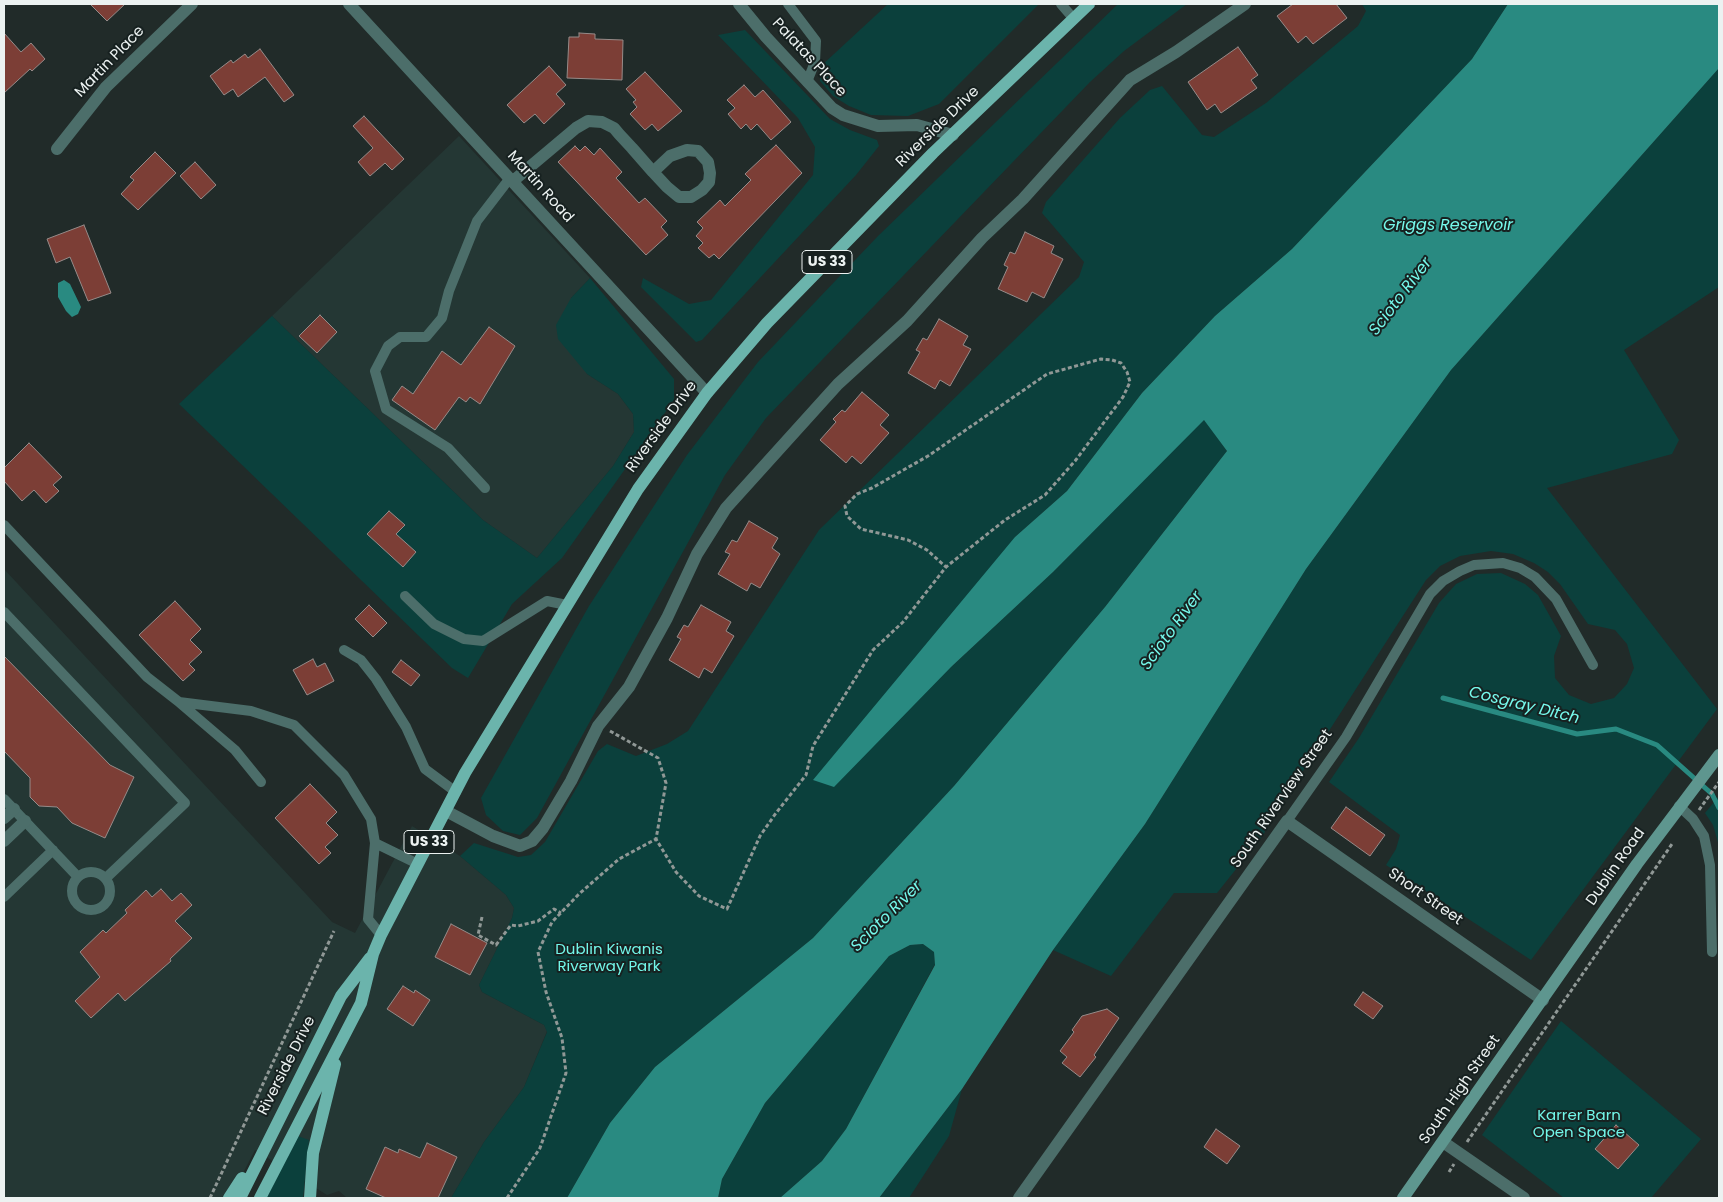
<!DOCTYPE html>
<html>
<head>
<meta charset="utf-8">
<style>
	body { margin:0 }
	#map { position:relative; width:1723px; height:1202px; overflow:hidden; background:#212b29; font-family:Poppins,sans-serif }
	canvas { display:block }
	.frame { position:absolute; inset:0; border:5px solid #ecf2f1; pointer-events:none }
</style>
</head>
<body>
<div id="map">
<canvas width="1723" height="1202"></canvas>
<div class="frame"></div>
</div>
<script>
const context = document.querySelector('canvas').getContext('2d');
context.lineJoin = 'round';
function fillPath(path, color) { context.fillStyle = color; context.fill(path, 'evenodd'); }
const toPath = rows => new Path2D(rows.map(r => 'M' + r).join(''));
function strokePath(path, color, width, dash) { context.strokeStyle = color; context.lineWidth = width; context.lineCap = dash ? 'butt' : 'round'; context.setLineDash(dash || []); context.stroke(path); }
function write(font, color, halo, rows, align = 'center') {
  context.font = font + ' Poppins,sans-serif'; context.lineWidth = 4; context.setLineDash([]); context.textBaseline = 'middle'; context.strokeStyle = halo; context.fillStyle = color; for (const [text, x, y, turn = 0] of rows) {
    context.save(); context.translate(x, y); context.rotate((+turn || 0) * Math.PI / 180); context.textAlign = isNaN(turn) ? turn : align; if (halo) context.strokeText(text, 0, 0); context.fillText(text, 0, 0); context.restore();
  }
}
fillPath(toPath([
	[459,136,590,278,571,298,587,374,618,394,633,414,634,432,613,466,537,558,483,520,272,316],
	[4,569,332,922,355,933,412,826,460,856,506,895,514,908,512,918,479,985,482,992,544,1025,547,1031,524,1087,484,1142,451,1198,347,1198,339,1191,327,1195,255,1150,230,1198,4,1198]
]), '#243734');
fillPath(toPath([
	[888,4,1039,4,939,104,908,116,871,115,849,106,833,96,820,81,821,66],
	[1118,4,1187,4,1124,51,1090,82,766,418,725,475,537,818,520,835,503,831,486,815,481,798,589,606,687,455,758,362,878,236],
	[1362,4,1508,4,1472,59,1292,249,1215,316,1142,393,1067,491,1015,537,951,667,1053,572,1204,419,1227,451,1105,607,954,786,813,938,655,1067,610,1123,567,1198,451,1198,484,1142,524,1087,547,1032,544,1025,482,992,479,985,512,918,514,908,506,895,460,856,474,843,518,857,531,855,545,842,598,751,607,744,636,756,667,744,688,731,819,530,1079,277,1084,262,1042,213,1046,202,1120,118,1150,90,1162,86,1202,135,1214,137,1266,103,1358,26,1366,11],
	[745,30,830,119,850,130,877,140,879,146,856,175,702,340,696,342,641,287,643,278,689,304,711,300,813,175,815,147,798,118,718,35],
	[1719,68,1719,287,1624,350,1679,440,1672,454,1547,488,1717,709,1531,960,1386,865,1396,849,1400,835,1329,782,1359,738,1439,603,1456,584,1477,574,1501,573,1525,584,1538,595,1561,636,1554,656,1555,678,1569,695,1591,704,1614,698,1627,684,1634,668,1627,644,1615,630,1588,624,1560,584,1548,572,1534,563,1513,554,1491,551,1460,556,1440,566,1426,580,1307,765,1270,818,1264,834,1217,893,1174,893,1111,976,1053,950,1145,824,1306,569,1451,370],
	[590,278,674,379,674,400,562,558,512,604,468,678,452,668,179,404,272,316,483,520,537,558,613,466,634,432,633,414,618,394,587,374,558,339,556,325,571,298],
	[1719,796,1719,846,1713,825,1705,813],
	[923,944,934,952,935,964,846,1129,822,1161,780,1198,718,1198,722,1179,765,1103,889,956,910,945],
	[1561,1021,1701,1139,1651,1198,1564,1198,1482,1135],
	[962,1089,949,1136,909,1198,879,1198],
	[295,1135,309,1140,303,1198,264,1198]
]), '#0b403c');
fillPath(toPath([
	[1508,4,1719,4,1719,68,1451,370,1306,569,1145,824,1053,950,962,1089,879,1198,780,1198,822,1161,846,1129,935,965,934,952,923,944,910,945,889,956,765,1103,722,1179,718,1198,567,1198,610,1123,655,1067,813,938,954,786,1105,607,1227,451,1204,420,1053,572,951,667,834,787,813,780,1015,537,1067,491,1142,393,1215,316,1292,249,1472,59],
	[64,280,70,284,81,307,78,314,72,317,66,311,58,297,58,283]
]), '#298a81');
strokePath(toPath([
	[1443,698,1577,734,1616,729,1657,745,1712,794,1719,808]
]), '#298a81', 5);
const building = toPath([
	[90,4,125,4,107,21,90,4],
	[1293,4,1336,4,1347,18,1313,44,1306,36,1298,43,1277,16,1293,4],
	[4,33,21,52,31,43,45,59,32,71,30,69,4,93,4,33],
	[579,33,595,34,595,39,623,40,622,80,567,78,569,37,579,37,579,33],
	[1238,47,1258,75,1251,80,1257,88,1221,113,1215,104,1207,110,1188,82,1238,47],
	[260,49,294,95,284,102,265,77,238,97,233,89,224,95,210,76,231,60,233,63,245,54,248,58,260,49],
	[549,66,566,85,556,94,565,104,544,124,535,114,524,123,507,105,549,66],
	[645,72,682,111,658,131,652,124,645,130,630,114,637,107,633,102,636,100,626,89,645,72],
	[744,85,755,97,763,90,791,122,771,140,757,124,751,130,746,124,741,129,728,114,735,108,727,100,744,85],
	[364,116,404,159,392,170,385,163,370,176,358,162,373,148,353,126,364,116],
	[776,145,802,173,719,259,714,254,709,258,698,248,703,243,696,236,703,228,697,222,720,200,725,206,751,180,745,174,776,145],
	[575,146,580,151,585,146,594,155,600,148,622,172,616,178,639,203,645,198,667,221,661,227,668,235,646,255,558,162,575,146],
	[155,152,176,173,138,210,121,194,134,180,130,177,155,152],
	[195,162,216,185,201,199,180,176,195,162],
	[84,225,111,293,88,301,70,257,56,263,47,239,84,225],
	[1025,232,1054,246,1051,253,1063,259,1044,298,1032,292,1027,302,998,289,1008,267,1004,265,1010,252,1015,254,1025,232],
	[320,315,337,332,317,353,299,336,320,315],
	[939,319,968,336,963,345,971,349,950,386,940,380,935,389,908,373,920,352,916,350,923,338,927,340,939,319],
	[489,327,515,346,480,404,470,397,466,402,459,397,435,430,392,400,402,386,413,394,442,351,461,365,489,327],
	[862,392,889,415,880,425,889,433,861,464,852,456,846,463,820,440,836,422,833,419,842,410,845,412,862,392],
	[29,443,62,477,53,485,59,491,46,503,34,490,22,501,4,481,4,468,29,443],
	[389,511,405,525,396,534,416,552,403,567,367,534,389,511],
	[749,521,778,538,772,548,780,554,760,588,751,583,747,591,718,574,730,554,725,552,732,540,737,542,749,521],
	[175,601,201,629,190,640,202,652,189,664,195,670,183,681,139,635,175,601],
	[369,605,387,623,373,637,355,619,369,605],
	[701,605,731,622,726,631,734,636,712,673,704,668,699,678,669,660,681,639,677,637,684,625,688,627,701,605],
	[4,656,110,765,134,777,105,838,72,823,57,807,39,806,30,797,30,778,4,751,4,656],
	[313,659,317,667,325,663,334,681,307,695,293,670,313,659],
	[401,660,420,675,411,686,392,672,401,660],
	[310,784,337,812,326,823,338,835,325,847,331,853,319,864,275,818,310,784],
	[1346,807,1385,835,1370,856,1331,828,1346,807],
	[161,889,172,901,181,893,192,905,175,921,192,938,170,959,171,961,125,1001,118,993,91,1018,75,1001,100,977,80,952,103,930,106,933,127,913,125,910,146,890,152,897,161,889],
	[451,924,487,943,470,975,435,957,451,924],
	[403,986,414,993,415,990,430,1000,413,1026,387,1009,403,986],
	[1363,992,1383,1006,1373,1019,1354,1005,1363,992],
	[1107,1009,1119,1018,1094,1055,1096,1057,1080,1077,1062,1063,1067,1057,1060,1051,1074,1032,1072,1030,1082,1016,1107,1009],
	[1616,1125,1639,1145,1618,1169,1595,1149,1616,1125],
	[1216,1129,1240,1146,1227,1164,1204,1147,1216,1129],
	[427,1143,457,1157,438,1198,386,1198,366,1189,385,1147,398,1153,399,1149,420,1158,427,1143]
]);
fillPath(building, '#7c3e36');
strokePath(building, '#968b89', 1);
strokePath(toPath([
	[610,731,658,758,666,783,656,839,676,872,699,896,727,909,760,836,776,813,806,775,813,746,873,650,903,622,946,567,1005,520,1045,495,1075,461,1123,397,1130,382,1127,372,1121,363,1112,360,1101,359,1047,374,928,456,872,488,857,494,845,506,847,516,861,529,908,540,927,550,946,567],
	[1699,810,1719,782],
	[482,917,478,935,496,945,511,925,518,926,538,921,554,909,561,913],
	[1467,1142,1672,844],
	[1449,1172,1454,1164],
	[210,1198,334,931],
	[507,1198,540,1148,566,1073,562,1038,546,992,538,952,552,922,579,894,619,859,656,839]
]), '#909896', 3, [4, 2.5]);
strokePath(toPath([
	[788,4,816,41,815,62,807,82],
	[1061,4,1073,18],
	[485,488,448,448,386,409,375,371,388,346,400,337,426,337,442,318,449,291,477,221,510,178],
	[4,525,147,677,179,702,251,711,294,725,344,775,371,819,375,843,368,919,381,935],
	[405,596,434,624,464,639,483,641,547,601,567,605],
	[4,612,185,803,106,878],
	[344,650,361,660,376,679,406,727,425,769,456,792],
	[180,703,235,750,261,782],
	[4,799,78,877],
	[1679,806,1693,819,1704,836,1710,865,1712,952],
	[1287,821,1346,737,1430,594,1443,581,1460,571,1474,565,1503,563,1520,568,1535,577,1556,599,1593,665],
	[375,843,418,864],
	'72 891a19 19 0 1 1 38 0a19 19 0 1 1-38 0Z',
	[4,897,53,850]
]), '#4c6e6a', 10);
strokePath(toPath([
	[739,4,766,37,832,108,843,115,878,126,917,125,953,135],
	[57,149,106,87,192,4],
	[513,181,576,128,588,121,602,122,614,128,619,134,632,148,653,172,667,187,679,197,691,197,702,190,709,182,710,173,708,162,698,151,687,150,670,156,653,172],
	[446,811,493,836,520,846,532,841,543,828,571,781,598,726,629,687,667,618,697,554,726,508,838,384,907,321,982,238,1023,199,1130,80,1176,52,1245,4],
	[4,818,14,809],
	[4,841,25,821],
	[1443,1142,1524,1198],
	[1019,1198,1287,821,1543,1000]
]), '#4c6e6a', 12);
strokePath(toPath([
	[349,4,707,393]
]), '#4c6e6a', 12);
strokePath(toPath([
	[1403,1198,1637,864,1719,755]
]), '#5e968f', 12);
strokePath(toPath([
	[229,1198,242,1178],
	[240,1198,341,996,370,958],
	[260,1198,361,1003,373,954,381,935,465,773,638,489,707,393,767,323,933,153,1089,4],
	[310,1198,313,1153,335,1064]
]), '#6bb4ac', 12);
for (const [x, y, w] of [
	[827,262,50],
	[429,842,50]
]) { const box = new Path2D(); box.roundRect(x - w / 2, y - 11.5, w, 23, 4); context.fillStyle = '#172120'; context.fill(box); strokePath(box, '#ecf2f1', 1); }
write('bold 14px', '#ecf2f1', null, [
	["US 33",827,262],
	["US 33",429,842]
]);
write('15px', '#ecf2f1', '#172120', [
	["Palatas Place",809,58,47],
	["Martin Place",110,62,-46],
	["Riverside Drive",938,127,-44],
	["Martin Road",540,187,48],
	["Riverside Drive",662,427,-54],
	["South Riverview Street",1282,799,-55],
	["Dublin Road",1616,867,-55],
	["Short Street",1425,897,35],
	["Riverside Drive",287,1066,-63],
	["South High Street",1460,1090,-55]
]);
write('15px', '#72f6e9', '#172120', [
	["Dublin Kiwanis",609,950],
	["Riverway Park",609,967],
	["Karrer Barn",1579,1116],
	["Open Space",1579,1133]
]);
write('italic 16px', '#76f9ec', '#172120', [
	["Griggs Reservoir",1448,226],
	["Scioto River",1401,297,-53],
	["Scioto River",1172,631,-54],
	["Cosgray Ditch",1524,706,14],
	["Scioto River",887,917,-45]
]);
</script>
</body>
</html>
